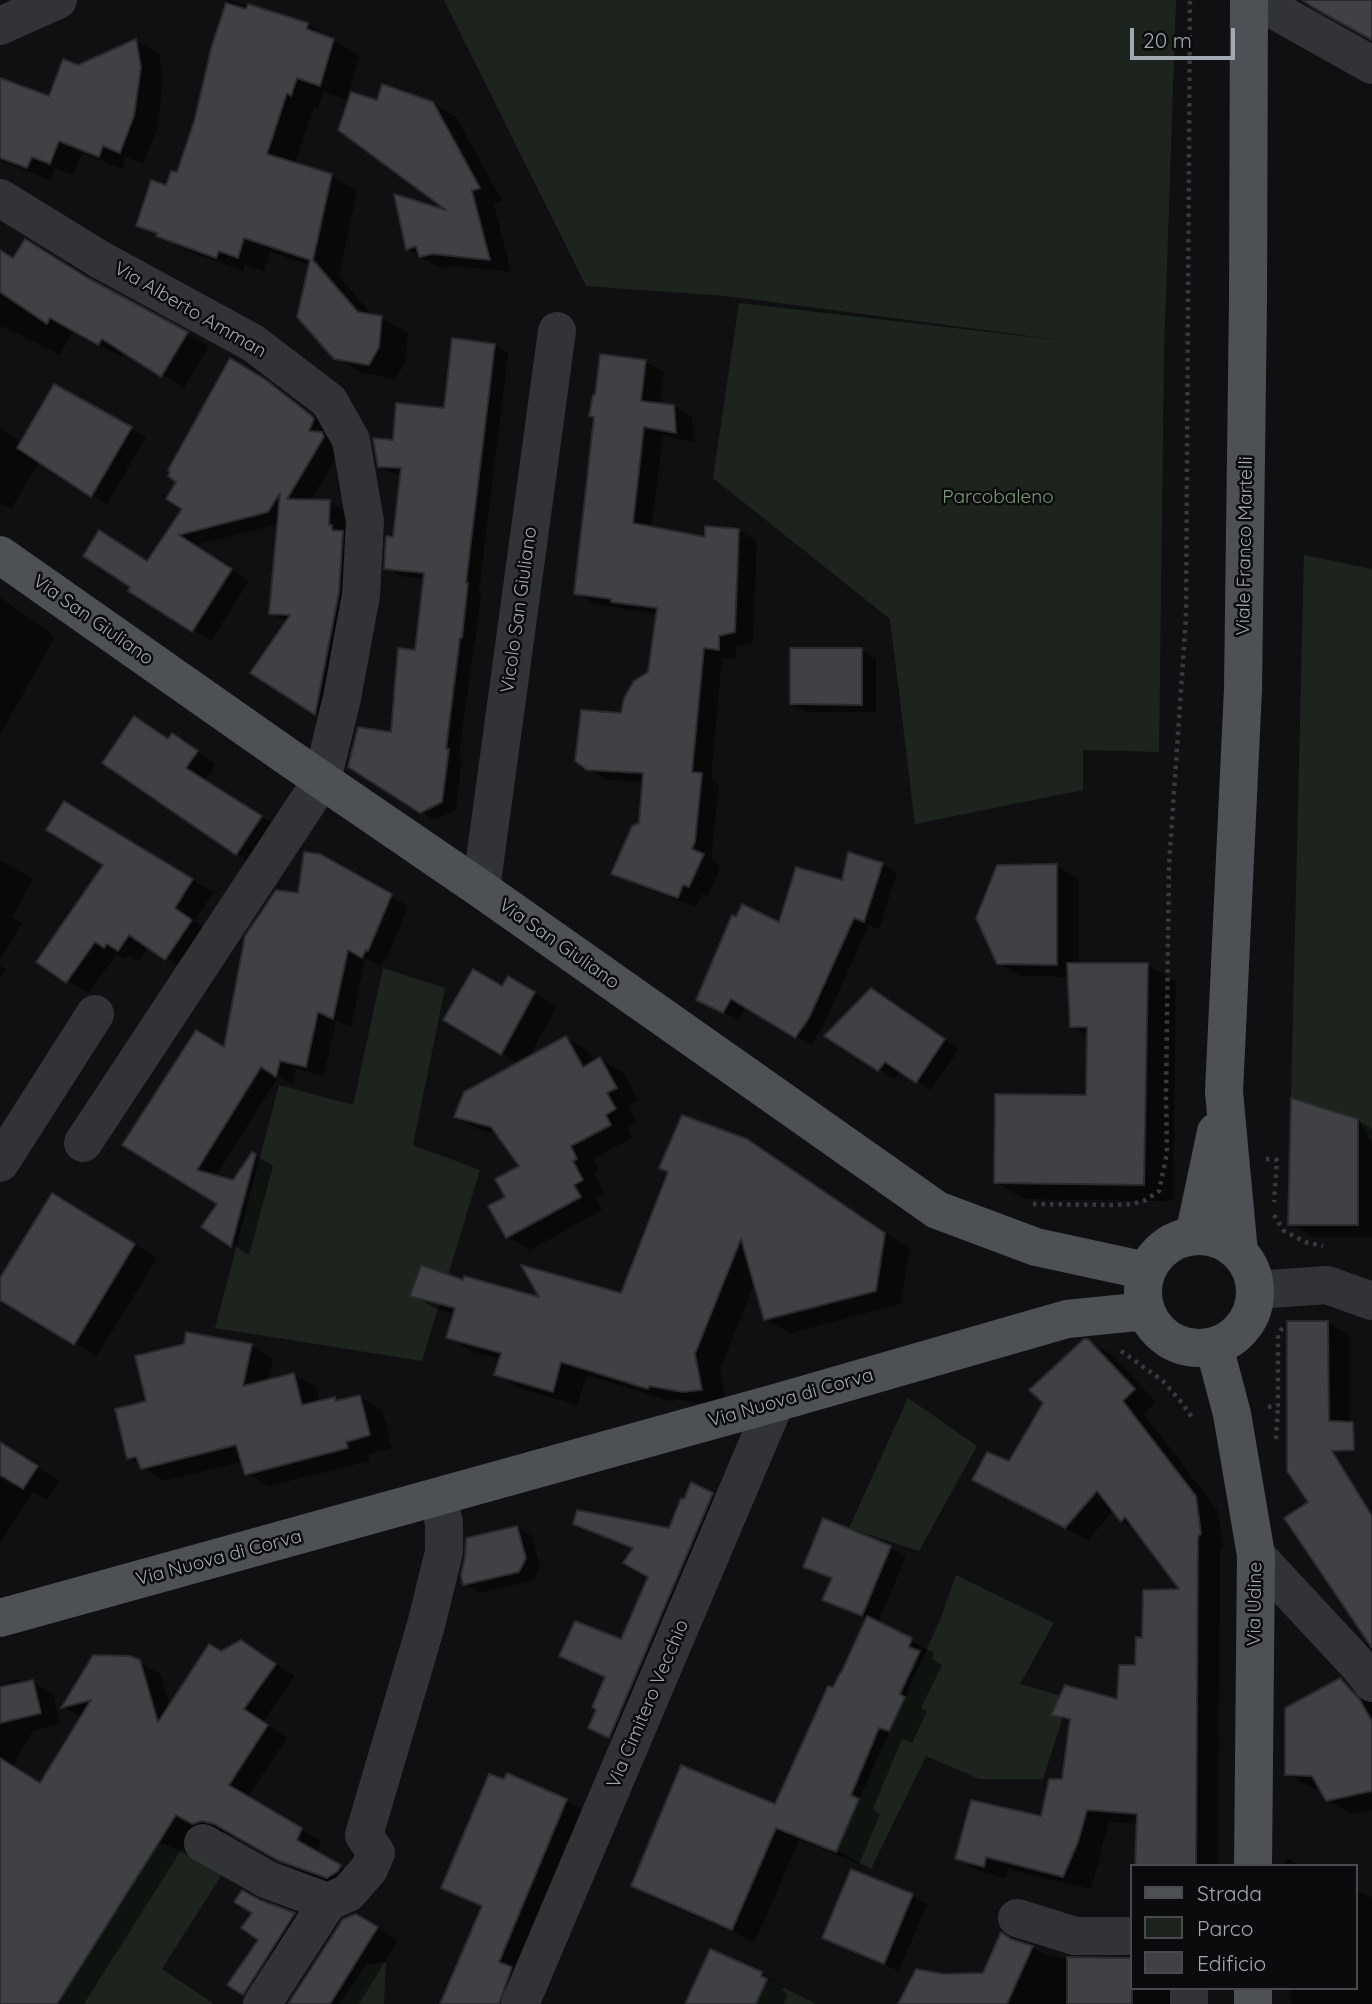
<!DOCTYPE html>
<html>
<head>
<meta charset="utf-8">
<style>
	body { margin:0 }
	#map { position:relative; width:1372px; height:2004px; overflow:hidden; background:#101012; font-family:Quicksand,sans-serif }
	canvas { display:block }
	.legend { position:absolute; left:1130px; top:1864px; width:228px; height:126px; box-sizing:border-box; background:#0b0b0d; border:2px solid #474b4f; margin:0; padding:9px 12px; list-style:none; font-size:21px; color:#a1aab3 }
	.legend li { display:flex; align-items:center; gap:14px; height:35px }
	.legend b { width:35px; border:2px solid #474b4f }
	.scale { position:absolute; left:1130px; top:28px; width:105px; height:32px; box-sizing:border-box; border:4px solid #a1aab3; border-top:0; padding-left:9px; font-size:21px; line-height:24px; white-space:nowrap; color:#a1aab3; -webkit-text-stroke:5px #0b0b0d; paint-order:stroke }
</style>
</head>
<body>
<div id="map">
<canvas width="1372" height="2004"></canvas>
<ul class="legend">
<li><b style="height:9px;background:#4d5156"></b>Strada</li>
<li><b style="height:19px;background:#1d241d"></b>Parco</li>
<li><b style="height:19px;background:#3f4145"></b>Edificio</li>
</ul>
<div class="scale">20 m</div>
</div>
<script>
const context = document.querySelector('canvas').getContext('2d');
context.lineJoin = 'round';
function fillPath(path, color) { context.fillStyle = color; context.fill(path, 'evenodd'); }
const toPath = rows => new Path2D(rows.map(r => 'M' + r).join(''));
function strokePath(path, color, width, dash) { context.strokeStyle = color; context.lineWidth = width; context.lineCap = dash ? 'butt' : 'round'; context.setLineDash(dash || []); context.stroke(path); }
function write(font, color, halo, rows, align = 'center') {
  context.font = font + ' Quicksand,sans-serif'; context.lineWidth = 5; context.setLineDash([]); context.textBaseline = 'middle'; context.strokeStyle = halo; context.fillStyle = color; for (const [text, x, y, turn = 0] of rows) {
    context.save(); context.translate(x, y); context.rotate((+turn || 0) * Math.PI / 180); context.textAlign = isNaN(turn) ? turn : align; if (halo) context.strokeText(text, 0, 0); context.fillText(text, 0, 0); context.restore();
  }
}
fillPath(toPath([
	[444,0,1176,0,1164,353,1159,752,1083,750,1083,790,915,824,890,619,713,478,739,303,1075,342,726,296,586,286],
	[1304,555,1372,569,1372,1144,1358,1119,1291,1098],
	[383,968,445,988,413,1145,480,1170,422,1361,215,1328,279,1085,353,1105],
	[908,1398,977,1446,919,1551,849,1528],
	[956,1575,1054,1623,1020,1684,1069,1698,1043,1779,979,1779,926,1756,871,1869,836,1850,940,1620],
	[159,1842,224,1871,162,1969,214,2004,57,2004],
	[386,1962,384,2004,339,2004,367,1964],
	[767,1979,816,2004,757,2004]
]), '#1d241d');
fillPath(toPath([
	[228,0,307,24,360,56,346,100,323,92,318,109,314,107,295,164,331,176,357,191,339,276,374,317,381,318,408,333,405,363,395,379,362,373,335,357,310,265,270,252,264,271,245,265,243,271,185,250,138,225,178,173,196,122,214,45],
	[136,41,159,53,163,80,157,129,143,164,126,157,122,169,82,153,73,175,54,168,50,180,0,161,0,79,50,98,78,66],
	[378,102,433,104,456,117,502,201,494,204,511,272,456,266,443,269,407,249,453,214],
	[0,252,14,260,100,287,209,346,184,388,125,350,121,357,73,330,60,355,2,326,0,329],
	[495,345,508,353,479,592,481,593,475,644,474,644,459,757,462,759,456,809,435,820,421,812,393,734,416,652,425,579,400,576,386,568,394,539,402,475,393,474,379,466,395,442,445,410],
	[646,362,664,372,660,405,673,406,692,417,694,442,663,436,651,529,707,540,739,531,757,541,753,642,736,646,737,660,722,657,711,780,719,785,711,860,721,866,708,896,702,894,696,907,632,883,614,873,641,824,644,782,607,780,588,769,650,673,658,615,594,604,576,593],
	[249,371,284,393,330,428,342,449,310,501,330,502,348,513,334,724,253,672,287,622,271,613,279,524,195,545,249,581,211,641,130,590,184,509],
	[55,386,146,437,107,504,40,460,11,509,2,504,0,507,0,429,22,443],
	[0,597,55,637,0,735],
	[861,650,876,659,876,712,807,712,792,703],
	[169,740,192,747,216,764,205,781,281,829,256,865,237,854],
	[86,815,213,892,195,921,212,933,187,971,150,947,139,961,128,955,126,959,117,954,88,993,67,981,106,864],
	[320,855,408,906,386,960,384,959,380,966,365,958,351,1027,336,1021,324,1076,297,1069,293,1085,279,1076,215,1177,234,1182,253,1154,273,1166,249,1255,204,1227,219,1204,125,1145,225,1049],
	[0,860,33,879,12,917,22,923,0,961],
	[882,864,897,873,879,929,869,925,823,1026,811,1045,746,1006,739,1020,712,1007,780,924],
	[1056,866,1079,879,1079,965,1147,965,1176,981,1173,1201,1024,1199,995,1182,1088,1096,1089,1036,1071,1026,1070,977,1021,976,998,963],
	[0,966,6,969,0,978],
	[508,979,557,1006,528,1059,566,1038,589,1051,595,1062,600,1059,623,1072,638,1101,628,1106,637,1122,627,1128,632,1138,593,1159,599,1172,594,1174,605,1194,596,1198,602,1210,530,1250,507,1236,508,1198,522,1167,499,1135,478,1129,456,1116,519,1064,446,1019,503,988],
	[886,999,959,1049,931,1090,900,1070,894,1079,827,1036],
	[1358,1120,1372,1129,1372,1237,1312,1237,1290,1224],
	[746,1141,772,1156,910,1249,901,1304,790,1333,765,1319,755,1281,720,1369,726,1403,709,1405,674,1399,673,1402,586,1375,578,1405,521,1389,496,1374,501,1359,473,1352,448,1337,455,1314,437,1309,412,1295,464,1282,543,1300,622,1295],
	[75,1208,157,1258,97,1356,0,1298,0,1281],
	[1327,1322,1349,1335,1350,1440,1310,1464],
	[1088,1341,1111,1354,1156,1402,1144,1414,1218,1511,1223,1547,1220,1549,1218,1866,1137,1866,1139,1824,1109,1822,1091,1889,1008,1869,1006,1878,979,1871,957,1858,1043,1818,1063,1781,1071,1724,1053,1714,1119,1701,1137,1667,1143,1640,1182,1590,1136,1529,1122,1521,1114,1510,1088,1540,997,1492,1010,1463],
	[251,1346,273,1359,268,1381,293,1375,316,1387,320,1403,334,1399,340,1402,360,1397,382,1410,392,1448,368,1454,370,1461,269,1486,246,1473,243,1461,164,1481,128,1457,149,1402],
	[0,1442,59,1481,47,1500,33,1492,0,1543],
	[712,1495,726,1503,624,1744,604,1736,607,1678,561,1656,622,1641,650,1576,634,1549,589,1531,575,1523,670,1530],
	[824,1520,891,1548,906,1556,878,1623,934,1653,932,1659,942,1665,921,1708,927,1712,912,1743,902,1739,873,1809,880,1814,859,1864,799,1840,755,1942,655,1899,633,1886,776,1806,867,1619,824,1600,833,1580,805,1566],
	[517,1528,532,1536,540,1567,534,1580,480,1593,465,1584],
	[241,1642,295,1676,263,1722,287,1738,247,1798,321,1841,316,1853,360,1878,348,1889,299,1871,236,1835,224,1832,213,1835,197,1825,84,2004,0,2004,0,1685,18,1679,25,1683,32,1682,53,1694,60,1724,33,1731,12,1767,41,1785,82,1718,64,1707,139,1662,160,1674,170,1707,221,1653],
	[1340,1680,1365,1694,1372,1702,1372,1810,1352,1814,1327,1800,1321,1789,1312,1788,1287,1774],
	[566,1800,588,1813,523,2004,451,2004,483,1908,444,1888],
	[1285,1858,1303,1866,1285,1866],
	[852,1871,912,1896,927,1904,899,1971,824,1937],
	[1356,1890,1372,1897,1372,2004,1293,2004,1291,2003,1291,1988,1356,1988],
	[260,1902,305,1921,255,2000,244,1993,260,1940],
	[356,1915,398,1941,359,2004,290,2004],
	[1013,1942,1032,1947,1048,1956,1075,1960,1132,1960,1132,1988,1192,1988,1189,2004,917,2004,942,1976,984,1974],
	[761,1974,784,1987,782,1990,788,1994,784,2004,687,2004]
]), '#0007');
const building = toPath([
	[1302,0,1372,0,1372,40,1314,8,1302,0],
	[226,3,246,9,248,4,308,23,307,29,334,39,320,86,297,78,291,96,287,93,267,154,332,174,313,260,358,312,382,316,379,347,369,365,334,359,297,317,310,260,244,238,238,258,219,251,216,258,156,236,157,233,136,226,151,180,166,185,171,171,177,172,194,122,212,45,226,3],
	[136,39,141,67,134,116,120,153,103,146,99,157,59,141,50,164,32,157,27,168,0,158,0,78,49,96,63,59,78,65,136,39],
	[382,84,433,102,480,188,472,191,490,260,433,254,419,257,416,246,406,250,394,194,446,210,338,130,351,92,377,100,382,84],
	[25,239,88,278,188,332,161,377,102,339,98,345,50,318,47,324,0,292,0,250,13,258,25,239],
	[452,338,495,344,466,583,468,583,462,638,460,638,446,749,449,749,442,802,420,813,348,767,358,727,391,732,398,648,415,650,424,573,384,569,386,536,393,537,401,468,378,467,373,438,393,440,396,403,444,408,452,338],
	[600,354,646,360,641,401,674,405,676,433,644,427,633,523,705,537,705,526,739,529,735,632,719,636,719,650,704,648,692,772,702,773,695,842,692,849,704,854,689,887,683,885,678,898,611,874,632,826,639,823,643,773,587,770,575,761,581,710,621,713,624,698,634,681,648,672,657,608,611,602,611,599,574,594,594,417,589,416,593,395,595,395,600,354],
	[230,358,266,380,312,416,314,419,309,431,322,432,324,437,287,499,330,500,329,525,332,525,332,530,343,531,339,592,315,715,250,673,290,615,269,614,280,493,268,512,179,535,232,569,192,632,128,591,130,587,83,556,99,530,147,561,182,509,166,499,176,482,168,476,170,472,168,470,230,358],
	[54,384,132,427,91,497,17,448,54,384],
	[790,648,862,648,862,705,790,704,790,648],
	[134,716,168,739,172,733,198,751,186,768,262,816,236,855,102,763,134,716],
	[64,801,193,879,175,908,192,920,165,960,129,935,118,951,107,944,104,948,95,942,66,983,36,962,103,865,46,830,64,801],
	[304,852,320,854,392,894,368,951,366,950,362,958,348,950,333,1019,318,1012,306,1067,280,1061,276,1077,261,1067,197,1170,233,1180,252,1152,256,1154,231,1247,201,1227,217,1204,122,1145,196,1030,224,1047,245,936,276,890,298,893,304,852],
	[848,852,883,863,864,922,854,918,809,1018,795,1038,731,999,723,1013,696,1000,732,915,736,917,742,904,779,922,796,867,842,880,848,852],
	[1057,864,1057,965,997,964,976,918,997,865,1057,864],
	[1067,963,1148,963,1144,1185,994,1183,995,1094,1086,1095,1087,1027,1070,1027,1067,963],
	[473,969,502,986,508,976,535,992,501,1055,443,1020,473,969],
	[871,988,945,1039,916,1083,885,1062,878,1071,824,1036,871,988],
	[566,1036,583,1067,600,1057,617,1088,607,1093,616,1109,606,1115,611,1125,571,1146,577,1159,573,1161,583,1180,574,1185,581,1197,506,1238,488,1206,505,1197,495,1179,519,1166,491,1127,454,1117,464,1092,566,1036],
	[1291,1098,1358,1119,1358,1225,1288,1225,1291,1098],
	[682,1115,747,1139,885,1233,876,1291,764,1320,741,1239,695,1354,702,1390,683,1392,649,1386,648,1389,561,1362,553,1392,494,1375,501,1353,446,1338,455,1308,410,1296,421,1265,463,1280,464,1276,539,1297,521,1265,621,1293,668,1172,659,1168,682,1115],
	[52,1193,135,1244,74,1345,0,1300,0,1278,52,1193],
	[1287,1321,1328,1321,1329,1421,1353,1422,1354,1450,1332,1451,1372,1516,1372,1648,1284,1518,1308,1502,1287,1471,1287,1321],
	[186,1332,252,1344,243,1386,294,1373,302,1405,335,1397,336,1401,360,1395,370,1435,346,1442,348,1448,245,1475,236,1445,141,1469,136,1457,127,1459,115,1409,146,1401,135,1356,184,1344,186,1332],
	[1084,1339,1088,1339,1135,1389,1123,1401,1196,1496,1201,1534,1198,1537,1196,1866,1135,1866,1137,1814,1087,1810,1078,1842,1063,1877,986,1857,984,1867,955,1859,971,1800,1041,1816,1049,1779,1062,1779,1070,1719,1051,1715,1065,1685,1117,1699,1119,1665,1135,1665,1136,1637,1142,1638,1143,1590,1179,1589,1125,1517,1121,1522,1097,1491,1065,1528,972,1480,987,1452,1009,1461,1043,1403,1029,1390,1084,1339],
	[0,1442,38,1466,23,1489,0,1475,0,1442],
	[691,1482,713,1493,609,1738,588,1728,596,1710,592,1707,605,1677,559,1656,575,1621,621,1639,648,1577,623,1563,633,1548,573,1524,577,1510,669,1528,681,1498,684,1499,691,1482],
	[823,1518,891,1546,862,1616,822,1600,832,1578,803,1567,823,1518],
	[517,1526,526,1558,519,1572,463,1585,461,1575,465,1557,466,1538,517,1526],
	[867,1616,912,1638,909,1647,920,1651,900,1694,905,1697,889,1731,879,1728,851,1795,859,1799,836,1852,776,1828,732,1930,631,1886,681,1765,775,1804,828,1686,833,1687,840,1673,841,1673,867,1616],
	[241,1640,276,1664,244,1709,268,1725,229,1785,302,1828,297,1840,341,1865,338,1871,327,1878,277,1860,214,1824,202,1821,192,1824,176,1815,57,2004,0,2004,0,1758,40,1783,91,1700,61,1708,93,1655,130,1656,140,1660,158,1722,209,1644,221,1651,241,1640],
	[1340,1678,1360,1700,1372,1721,1372,1791,1326,1801,1312,1776,1285,1775,1285,1708,1340,1678],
	[33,1680,41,1713,0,1723,0,1687,33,1680],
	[507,1773,567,1799,499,1962,512,1967,499,2004,440,2004,482,1906,441,1888,489,1774,504,1779,507,1773],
	[851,1869,913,1894,884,1964,822,1938,851,1869],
	[242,1890,260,1900,295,1913,243,1995,227,1985,258,1940,241,1928,252,1913,234,1902,242,1890],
	[356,1914,378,1927,330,2004,288,2004,343,1919,356,1914],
	[1001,1932,1011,1939,1033,1946,1007,2004,898,2004,916,1969,943,1974,983,1973,1001,1932],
	[710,1949,762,1972,761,1976,767,1979,756,2004,685,2004,710,1949],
	[1067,1957,1132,1958,1132,2004,1067,2004,1067,1957]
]);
fillPath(building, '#3f4145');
strokePath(building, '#2a2b2e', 2);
strokePath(toPath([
	[1266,1159,1277,1160,1274,1202],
	[1033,1204,1114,1205,1133,1204,1146,1200,1159,1191,1167,1153,1166,1095,1169,865,1186,617,1190,0],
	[1274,1215,1284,1231,1305,1242,1323,1246],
	[1121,1351,1163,1381,1182,1403,1193,1419],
	[1268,1407,1278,1405,1278,1335,1284,1325],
	[1276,1439,1278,1405]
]), '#373a3e', 4.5, [3.5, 5]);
strokePath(toPath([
	[1256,0,1372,65],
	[0,26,58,0],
	[0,198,99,259,253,343,329,401,351,440,365,522,361,595,342,698,322,780,83,1143],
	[481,889,557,331],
	[0,1163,95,1014],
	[1255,1290,1327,1285,1372,1301],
	[1256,1555,1360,1667,1372,1683],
	[203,1843,268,1880,328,1902,348,1893,369,1869,376,1853,364,1835,426,1625,444,1552,444,1523,438,1497],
	[1017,1918,1075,1936,1132,1936],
	[1189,1988,1189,2004],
	[262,2004,328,1902],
	[520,2004,775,1403]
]), '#313337', 38);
strokePath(toPath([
	[0,555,288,757,481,889,937,1210,1036,1247,1147,1271],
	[1194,1236,1216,1132],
	'1143 1292a56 56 0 1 1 112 0a56 56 0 1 1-112 0Z',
	[1239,1253,1224,1092,1243,689,1248,301,1249,0],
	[1214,1346,1232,1414,1256,1555,1253,1866],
	[0,1618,775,1403,1067,1319,1146,1311],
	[1253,2004,1253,1988]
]), '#4d5156', 38);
write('19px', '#a1aab3', '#0b0b0d', [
	["Via Alberto Amman",190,310,30],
	["Viale Franco Martelli",1245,546,-89],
	["Vicolo San Giuliano",519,610,-82],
	["Via San Giuliano",93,620,35],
	["Via San Giuliano",559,944,35],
	["Via Nuova di Corva",791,1398,-16],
	["Via Nuova di Corva",219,1558,-15],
	["Via Udine",1255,1604,-89],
	["Via Cimitero Vecchio",648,1704,-67]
]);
write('19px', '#7c9e78', '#0b0b0d', [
	["Parcobaleno",998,497]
]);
</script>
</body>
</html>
